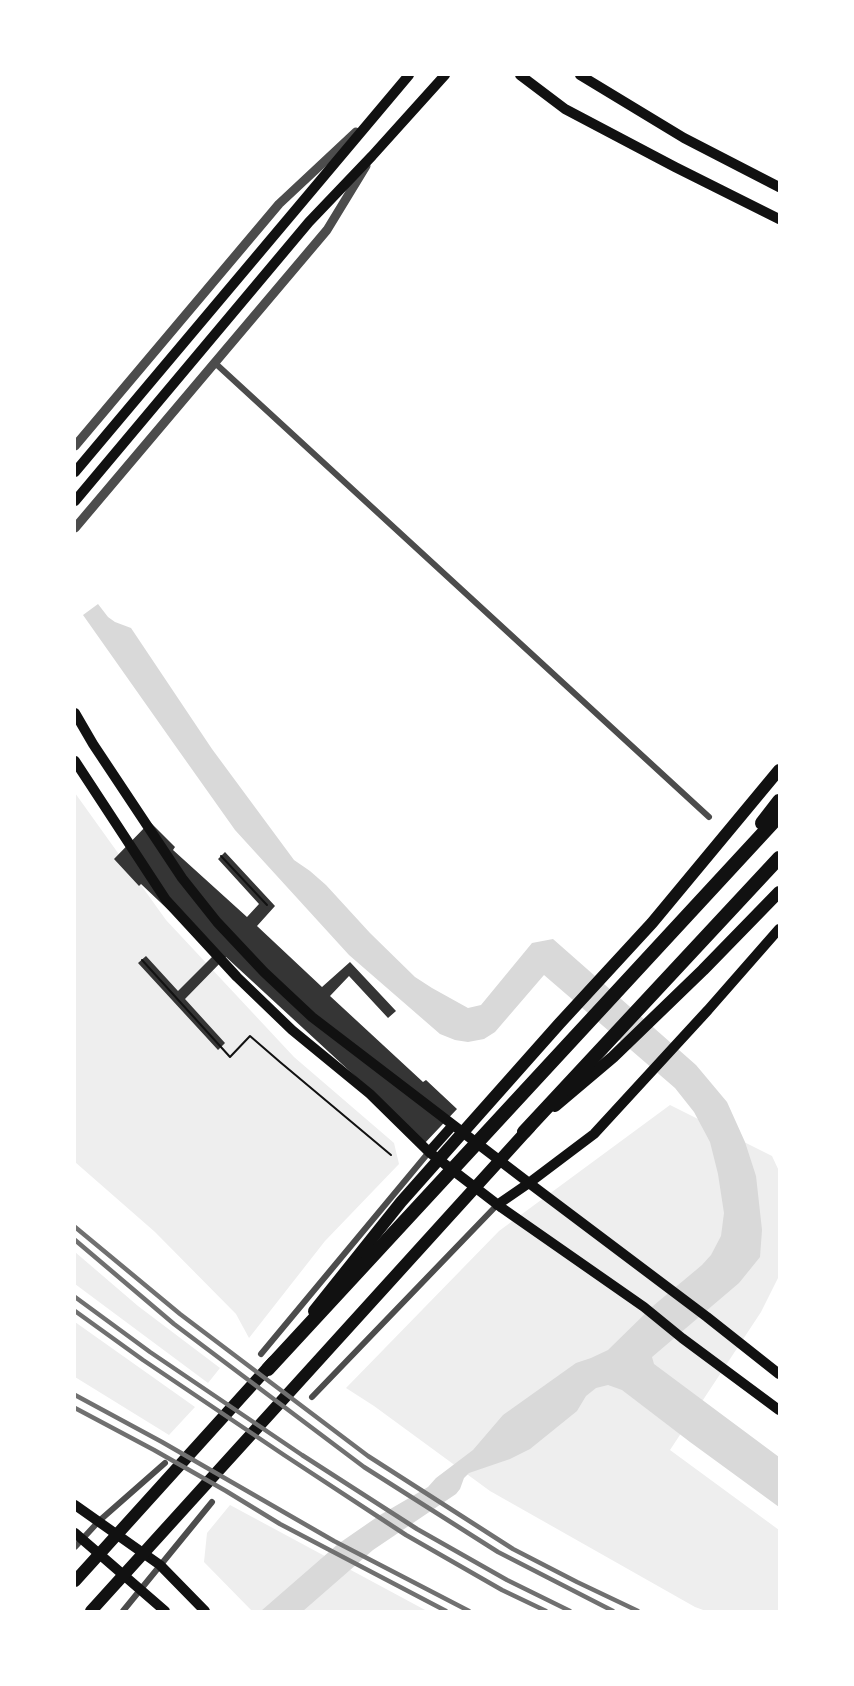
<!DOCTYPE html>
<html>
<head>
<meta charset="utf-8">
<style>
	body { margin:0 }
	#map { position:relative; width:854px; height:1686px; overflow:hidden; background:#fff; font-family:"Fira Sans Condensed",sans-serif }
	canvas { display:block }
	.frame { position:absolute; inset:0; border:76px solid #fff; pointer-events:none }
</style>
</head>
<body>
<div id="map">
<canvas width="854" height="1686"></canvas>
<div class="frame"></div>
</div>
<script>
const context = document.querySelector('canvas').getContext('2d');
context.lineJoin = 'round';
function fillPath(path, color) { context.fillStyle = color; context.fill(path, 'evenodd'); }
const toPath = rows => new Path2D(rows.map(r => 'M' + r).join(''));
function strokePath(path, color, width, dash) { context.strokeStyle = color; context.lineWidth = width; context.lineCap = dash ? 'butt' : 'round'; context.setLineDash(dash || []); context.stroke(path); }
fillPath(toPath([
	[75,793,166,920,294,1057,394,1143,399,1164,325,1241,249,1338,236,1314,155,1232,75,1162],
	[670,1105,772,1156,779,1171,779,1276,761,1312,670,1450,779,1530,779,1611,706,1611,695,1607,490,1491,374,1406,346,1388,499,1231],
	[75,1252,138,1306,220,1368,208,1383,75,1284],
	[75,1322,195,1407,169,1435,75,1377],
	[230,1505,427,1611,252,1611,204,1562,207,1533]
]), '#eee');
fillPath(toPath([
	[98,604,108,617,115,622,131,628,212,749,294,860,310,871,326,885,370,933,415,977,432,988,468,1008,481,1005,532,943,553,939,696,1065,727,1102,745,1142,756,1176,762,1230,760,1257,739,1283,652,1357,654,1364,779,1457,779,1507,690,1442,622,1390,608,1385,596,1388,586,1396,577,1411,530,1449,510,1459,469,1473,464,1478,460,1489,456,1494,373,1550,303,1611,261,1611,338,1544,380,1515,428,1487,436,1478,473,1450,503,1415,576,1363,591,1358,608,1350,653,1306,702,1265,711,1255,721,1236,724,1213,718,1174,710,1142,694,1112,675,1088,544,975,495,1032,484,1039,468,1042,455,1040,440,1034,349,955,235,830,174,744,83,615]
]), '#d9d9d9');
fillPath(toPath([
	[150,822,175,847,173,850,247,917,259,904,218,859,225,852,275,906,257,926,322,987,350,962,396,1011,388,1018,349,976,330,996,423,1082,426,1080,457,1109,423,1145,395,1113,226,957,185,999,225,1043,218,1050,138,963,146,956,178,991,215,954,141,884,139,886,114,859]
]), '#353535');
strokePath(toPath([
	[221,856,267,905],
	[142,960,230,1057,250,1036,280,1062,391,1155]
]), '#111', 2);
strokePath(toPath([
	[215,363,709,817],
	[261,1354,429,1152],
	[312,1397,497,1205],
	[75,1547,99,1521,165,1463],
	[123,1611,212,1502]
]), '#4c4c4c', 6);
strokePath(toPath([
	[75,446,279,204,356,132],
	[75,528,327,230,366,166]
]), '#4c4c4c', 9);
strokePath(toPath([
	[520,75,565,109,675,167,779,219],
	[580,75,684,138,779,187],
	[75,472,409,75],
	[75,501,309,222,372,156,445,75],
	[75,713,93,744,182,878,217,922,264,972,312,1017,529,1183,707,1317,779,1374],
	[75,761,166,900,237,977,292,1030,370,1094,429,1152,502,1208,644,1307,682,1338,779,1410],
	[429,1152,453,1125],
	[497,1205,529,1183,594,1134,708,1010,779,929],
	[75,1505,160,1565,205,1611],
	[75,1533,165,1611]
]), '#111', 10);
strokePath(toPath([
	[555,1106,613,1057,703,970,779,892],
	[314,1311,401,1202,559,1024,652,923,779,770],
	[75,1581,273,1362],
	[91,1611,530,1127]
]), '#111', 12);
strokePath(toPath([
	[762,823,779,801],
	[524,1132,779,858],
	[268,1369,779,816]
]), '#111', 14);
strokePath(toPath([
	[75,1227,180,1314,368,1456,513,1549,577,1582,638,1611],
	[75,1240,174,1324,364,1467,498,1552,613,1611],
	[75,1297,150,1352,302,1455,417,1529,507,1580,570,1611],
	[75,1311,143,1360,284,1455,406,1535,502,1590,546,1611],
	[75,1395,162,1442,334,1541,469,1611],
	[75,1408,154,1450,226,1491,280,1524,446,1611]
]), '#707070', 4.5);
</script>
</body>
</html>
